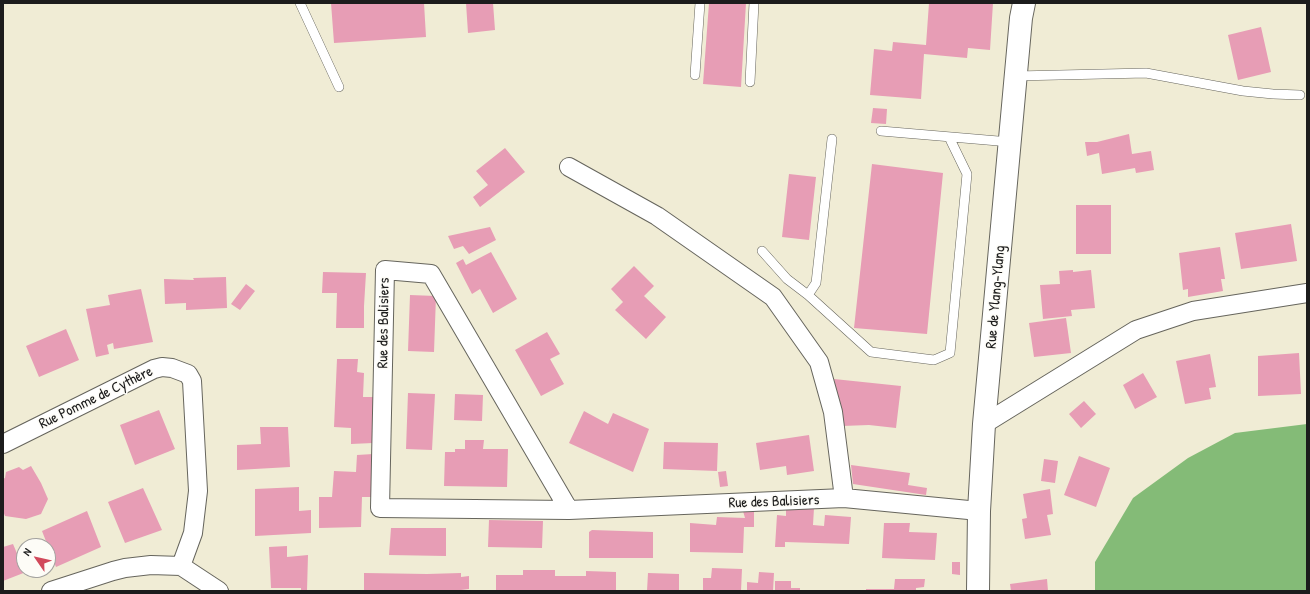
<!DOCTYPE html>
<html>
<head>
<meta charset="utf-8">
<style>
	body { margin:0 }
	#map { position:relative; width:1310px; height:594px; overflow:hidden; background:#f0ecd5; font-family:"Patrick Hand",sans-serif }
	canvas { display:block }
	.frame { position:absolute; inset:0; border:4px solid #1c1c1c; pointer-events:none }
	.north { position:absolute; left:16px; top:538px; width:40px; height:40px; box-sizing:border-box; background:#fdfcf7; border:1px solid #a3a29f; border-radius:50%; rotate:304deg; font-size:11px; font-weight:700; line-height:16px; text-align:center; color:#1c1c1c }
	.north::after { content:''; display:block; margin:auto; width:14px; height:18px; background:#d1495b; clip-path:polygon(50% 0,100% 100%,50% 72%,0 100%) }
</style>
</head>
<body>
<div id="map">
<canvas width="1310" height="594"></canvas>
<div class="frame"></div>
<div class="north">N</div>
</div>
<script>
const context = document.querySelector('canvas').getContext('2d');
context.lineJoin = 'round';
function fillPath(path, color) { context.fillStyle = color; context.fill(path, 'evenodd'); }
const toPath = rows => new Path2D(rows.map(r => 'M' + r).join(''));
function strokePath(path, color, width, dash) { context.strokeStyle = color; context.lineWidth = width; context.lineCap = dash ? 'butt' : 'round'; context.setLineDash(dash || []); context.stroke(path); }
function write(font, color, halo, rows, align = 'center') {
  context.font = font + ' "Patrick Hand",sans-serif'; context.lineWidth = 3; context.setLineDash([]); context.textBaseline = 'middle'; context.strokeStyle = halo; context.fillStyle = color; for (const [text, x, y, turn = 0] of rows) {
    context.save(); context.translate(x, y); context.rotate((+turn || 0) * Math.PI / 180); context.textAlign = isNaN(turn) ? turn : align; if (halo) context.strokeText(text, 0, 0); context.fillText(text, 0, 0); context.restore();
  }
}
fillPath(toPath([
	[1307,424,1307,591,1095,591,1095,562,1133,498,1188,458,1235,433]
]), '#84bb77');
fillPath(toPath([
	[331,3,424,3,426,37,334,43],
	[466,3,493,3,495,30,468,33],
	[709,3,746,3,741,87,703,84],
	[929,3,993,3,990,50,968,48,967,58,924,54,921,99,870,95,874,49,892,51,893,42,926,45],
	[1261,27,1271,72,1238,80,1228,35],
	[873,108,887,109,886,124,871,123],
	[1129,134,1132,154,1151,151,1154,170,1136,173,1135,168,1102,174,1099,153,1087,156,1085,142,1097,142],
	[505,148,525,172,480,207,473,197,488,185,476,171],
	[872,164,943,173,927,334,854,328],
	[789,174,816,177,809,240,782,237],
	[1076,205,1111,205,1111,254,1076,254],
	[1291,224,1297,261,1241,269,1235,233],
	[490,227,496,240,469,254,463,246,454,249,448,236],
	[1220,247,1225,279,1221,279,1223,291,1188,297,1188,289,1183,290,1179,253],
	[491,252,517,299,493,313,480,289,472,294,456,263,463,259,466,265],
	[634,266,654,286,644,296,666,317,646,339,615,310,623,302,611,289],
	[1073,270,1073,272,1091,270,1095,308,1071,310,1072,316,1043,319,1040,285,1060,284,1059,271],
	[323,272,366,273,364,306,364,328,336,328,337,293,322,293],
	[226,277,227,308,186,310,186,303,165,304,164,279,194,280,193,278],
	[246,284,255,291,240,310,231,304],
	[141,289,153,342,114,349,113,343,107,345,109,354,96,357,86,309,110,305,108,295],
	[410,295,436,296,434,352,408,351],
	[1066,318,1071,353,1034,357,1029,323],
	[66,329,79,360,39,377,26,346],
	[547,332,560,354,550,359,564,384,541,396,515,350],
	[1299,353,1301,394,1258,396,1258,356],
	[1210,354,1216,387,1209,388,1211,399,1185,404,1176,361],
	[337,359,358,359,357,372,364,373,363,397,373,397,373,443,351,444,351,428,334,427],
	[1143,373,1157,397,1135,409,1123,385],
	[834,379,901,386,896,428,869,425,842,426],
	[408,393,435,394,432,450,406,449],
	[455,394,483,395,482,421,454,420],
	[1084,401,1096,414,1081,428,1069,414],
	[159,410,175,449,135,465,120,425],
	[584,411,608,424,613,413,649,429,633,472,569,443],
	[260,427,288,427,290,467,237,470,237,445,261,444],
	[809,435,814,471,787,475,786,466,760,470,756,443],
	[465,440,484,440,483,449,508,449,507,487,444,486,445,452,455,452,455,449,465,449],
	[664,442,718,443,717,471,663,469],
	[373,454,372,497,362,497,361,527,319,528,319,497,332,497,334,471,356,472,357,455],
	[1079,456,1110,468,1096,507,1064,495],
	[1044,459,1058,461,1055,483,1041,481],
	[851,465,910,473,908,485,927,488,926,495,853,484],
	[31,466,41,483,48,499,41,514,26,519,5,516,3,511,3,479,5,478,6,472,19,467,23,470],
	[726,471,728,486,720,487,718,472],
	[299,487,299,511,311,510,311,533,255,536,255,489],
	[143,488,162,530,125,543,108,502],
	[1050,489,1053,514,1047,515,1051,535,1025,539,1022,519,1027,518,1023,494],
	[786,508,814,508,813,525,824,526,825,515,851,517,849,544,785,542,785,547,775,547,777,515,786,516],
	[754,509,754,527,744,527,743,553,690,552,690,523,716,525,717,517,745,518,743,511],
	[87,511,101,547,56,567,42,531],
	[489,520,543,521,542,548,488,547],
	[884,523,910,523,909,532,937,533,935,560,882,558],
	[391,528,446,528,446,556,389,555],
	[592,530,653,532,653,558,589,558,589,532],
	[13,544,24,570,26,572,3,581,3,547],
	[287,546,287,557,308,555,307,591,301,591,301,588,271,588,269,547],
	[952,562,960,562,960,575,952,574],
	[712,568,742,569,741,591,703,591,703,578,711,578],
	[523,570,555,570,555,576,586,576,586,571,616,572,616,591,496,591,496,575,523,575],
	[759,572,774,573,773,591,747,591,747,582,758,583],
	[364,573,427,574,461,573,461,577,469,576,469,589,461,590,461,591,364,591],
	[648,573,679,574,679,591,647,591],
	[895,579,925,579,924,587,916,588,916,591,866,591,866,589,894,589],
	[1047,579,1048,591,1011,591,1010,584],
	[775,581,791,581,791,588,800,588,800,591,775,591]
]), '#e79db5');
const service = toPath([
	[300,3,339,87],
	[695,75,700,3],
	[1016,76,1146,73,1243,91,1273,94,1300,95],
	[750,82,754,3],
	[881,131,1010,142],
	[762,251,787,279,808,295,871,352,934,360,950,353,967,174,949,137],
	[808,295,816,283,832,139]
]);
const minor = toPath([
	[569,167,657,216,773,297,819,362,833,412,844,498],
	[984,424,1136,330,1193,311,1307,293],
	[3,444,154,369,162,367,172,368,188,374,192,381,198,491,193,533,181,566],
	[569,510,431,274,385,270,380,508,569,510,844,498,979,511],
	[51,591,113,571,125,568,151,565,181,566,219,591]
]);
const tertiary = toPath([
	[978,591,979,511,984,424,1021,18,1024,3]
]);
strokePath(service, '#66655d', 10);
strokePath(minor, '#66655d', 20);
strokePath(tertiary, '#66655d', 24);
strokePath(service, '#fff', 9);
strokePath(minor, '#fff', 18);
strokePath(tertiary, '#fff', 22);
write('15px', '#1c1c1c', '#fdfcf7', [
	["Rue de Ylang-Ylang",996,297,-85],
	["Rue des Balisiers",384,323,-89],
	["Rue Pomme de Cythère",96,398,-26],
	["Rue des Balisiers",774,502,-2]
]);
</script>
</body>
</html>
